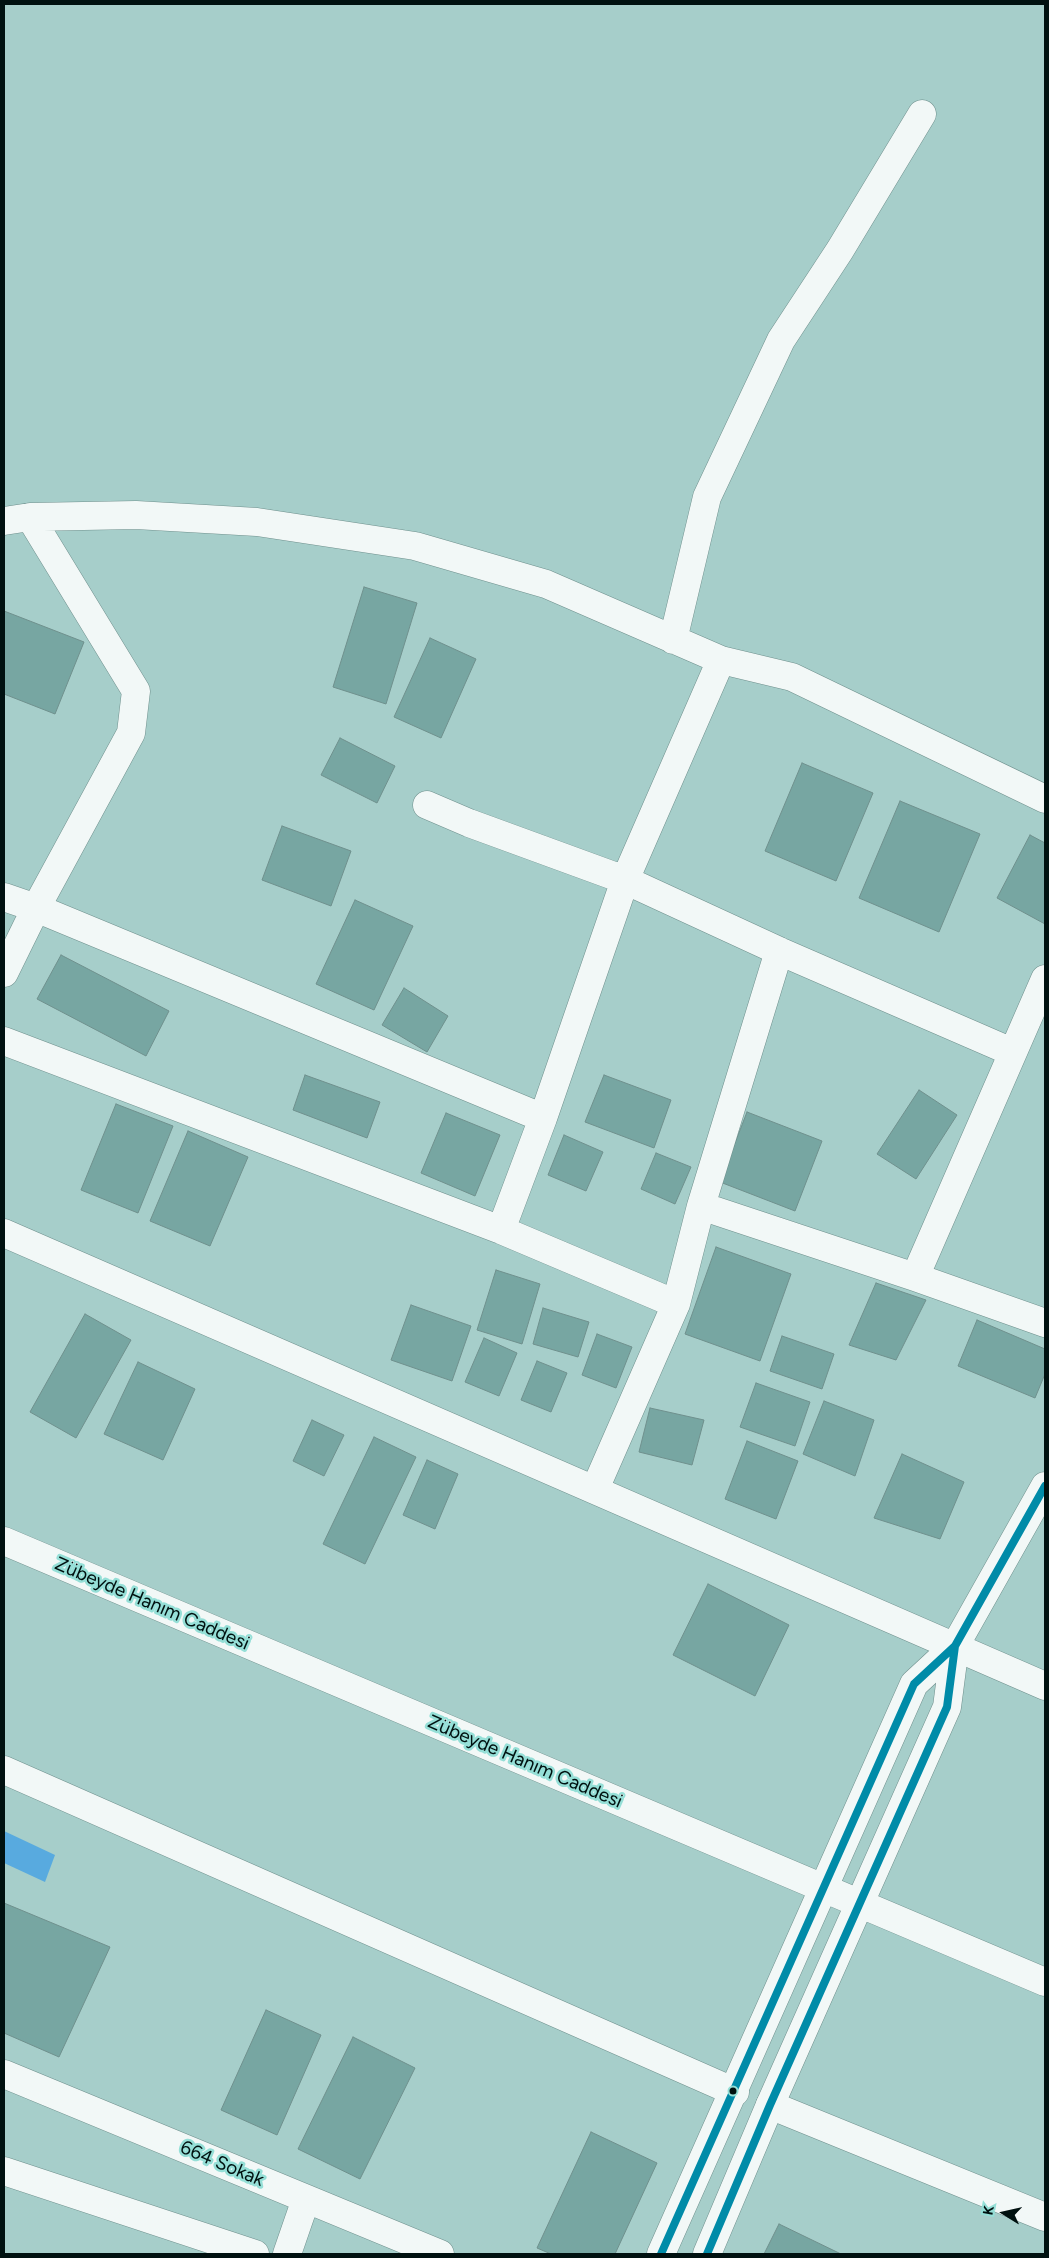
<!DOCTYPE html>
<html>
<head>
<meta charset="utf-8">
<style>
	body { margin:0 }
	#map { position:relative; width:1049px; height:2258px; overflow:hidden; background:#a6ceca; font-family:Figtree,sans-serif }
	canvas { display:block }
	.frame { position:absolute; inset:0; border:5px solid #001110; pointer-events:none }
	.north { position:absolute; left:979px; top:2188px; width:50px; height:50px; -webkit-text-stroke:4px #95dfd7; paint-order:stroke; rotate:280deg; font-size:14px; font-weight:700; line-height:20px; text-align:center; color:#001110 }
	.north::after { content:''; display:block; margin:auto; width:18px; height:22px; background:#001110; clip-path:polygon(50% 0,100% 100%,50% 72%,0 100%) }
</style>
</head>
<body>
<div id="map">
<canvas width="1049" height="2258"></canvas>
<div class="frame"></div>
<div class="north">K</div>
</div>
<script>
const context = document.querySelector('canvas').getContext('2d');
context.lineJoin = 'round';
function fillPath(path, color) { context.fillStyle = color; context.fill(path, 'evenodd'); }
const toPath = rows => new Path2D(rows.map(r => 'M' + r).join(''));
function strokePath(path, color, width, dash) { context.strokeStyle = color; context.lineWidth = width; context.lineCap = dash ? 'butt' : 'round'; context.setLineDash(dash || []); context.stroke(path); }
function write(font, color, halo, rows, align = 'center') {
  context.font = font + ' Figtree,sans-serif'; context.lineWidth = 5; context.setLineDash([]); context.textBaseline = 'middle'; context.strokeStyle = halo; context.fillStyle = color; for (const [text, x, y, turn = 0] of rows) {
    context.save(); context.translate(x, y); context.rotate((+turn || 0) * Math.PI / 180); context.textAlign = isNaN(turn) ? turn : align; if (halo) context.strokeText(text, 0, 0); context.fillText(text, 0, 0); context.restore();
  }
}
fillPath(toPath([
	[4,1831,55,1855,45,1882,4,1863]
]), '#58aadf');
const building = toPath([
	[364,587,417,603,386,704,333,687,364,587],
	[4,611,84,642,55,714,4,694,4,611],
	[430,638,476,659,441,738,394,717,430,638],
	[340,738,395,766,377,803,321,775,340,738],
	[802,763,873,793,836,881,765,851,802,763],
	[900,801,980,834,939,932,859,898,900,801],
	[282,826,351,851,331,906,262,880,282,826],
	[1030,835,1045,843,1045,924,997,898,1030,835],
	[355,900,413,926,374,1010,316,984,355,900],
	[61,955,169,1011,146,1056,37,999,61,955],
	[404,988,448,1016,427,1052,382,1025,404,988],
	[305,1075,380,1102,367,1138,293,1110,305,1075],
	[604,1075,671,1100,654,1148,585,1122,604,1075],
	[919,1090,957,1115,916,1179,877,1154,919,1090],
	[116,1104,173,1126,138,1213,81,1190,116,1104],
	[747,1112,822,1141,795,1211,720,1182,747,1112],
	[446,1113,500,1135,475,1196,421,1173,446,1113],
	[188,1131,248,1157,210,1246,150,1221,188,1131],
	[564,1135,603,1152,586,1191,548,1175,564,1135],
	[656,1153,691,1167,675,1204,641,1189,656,1153],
	[716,1247,791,1274,760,1361,685,1334,716,1247],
	[496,1270,540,1284,522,1344,477,1330,496,1270],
	[876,1283,926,1300,896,1360,849,1345,876,1283],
	[411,1305,471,1326,452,1381,391,1360,411,1305],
	[543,1308,589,1322,578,1357,533,1344,543,1308],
	[85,1314,131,1340,76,1438,30,1412,85,1314],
	[977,1320,1045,1349,1045,1374,1035,1398,958,1366,977,1320],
	[597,1334,632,1347,616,1388,582,1375,597,1334],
	[782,1336,834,1354,822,1389,770,1371,782,1336],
	[484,1338,517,1353,499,1396,465,1382,484,1338],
	[537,1361,567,1373,551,1412,521,1400,537,1361],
	[138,1362,195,1389,163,1460,104,1434,138,1362],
	[756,1383,810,1402,795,1446,740,1427,756,1383],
	[824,1401,874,1420,855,1476,803,1454,824,1401],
	[650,1408,704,1420,692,1465,639,1452,650,1408],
	[312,1420,344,1435,324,1476,293,1461,312,1420],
	[374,1437,416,1457,365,1564,323,1544,374,1437],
	[747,1441,798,1461,776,1519,725,1499,747,1441],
	[902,1454,964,1482,940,1539,874,1518,902,1454],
	[427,1460,458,1474,435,1529,403,1515,427,1460],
	[708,1584,789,1625,755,1696,673,1655,708,1584],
	[4,1903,110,1947,59,2057,4,2033,4,1903],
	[266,2010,321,2035,277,2135,221,2110,266,2010],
	[353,2037,415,2068,360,2179,298,2149,353,2037],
	[591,2132,657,2163,615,2254,551,2254,537,2248,591,2132],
	[779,2224,841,2254,764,2254,779,2224]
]);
fillPath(building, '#77a6a2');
strokePath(building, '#6f908d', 1);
const street = toPath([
	[4,521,30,517,136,515,257,522,415,546,546,584,721,660,792,677,1045,799],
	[673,640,707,497,781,340,840,250,922,114],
	[427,805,469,823,625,880,779,951,1012,1052],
	[4,897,36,908,543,1118],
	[4,973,36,908,131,733,136,691,30,517],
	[4,1041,501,1230,676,1304],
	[701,1206,779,951],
	[501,1230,543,1118,625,880,721,660],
	[4,1233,1045,1686],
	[915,1277,1045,979],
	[595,1489,676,1304,701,1206,915,1277,1045,1323],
	[4,1770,735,2092],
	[4,2074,440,2254],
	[770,2105,1045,2217],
	[4,2171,255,2254],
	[287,2254,306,2199]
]);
const secondary = toPath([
	[4,1541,1045,1982],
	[955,1646,1045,1486],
	[661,2254,914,1684,955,1646,947,1707,770,2105,707,2254]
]);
strokePath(street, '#6f908d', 29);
strokePath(secondary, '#6f908d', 29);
strokePath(street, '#f2f8f7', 28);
strokePath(secondary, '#f2f8f7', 28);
strokePath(toPath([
	[955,1646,1045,1486],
	[661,2254,914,1684,955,1646,947,1707,770,2105,707,2254]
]), '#008ba8', 8);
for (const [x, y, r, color] of [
	[733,2091,4.5,"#001110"]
]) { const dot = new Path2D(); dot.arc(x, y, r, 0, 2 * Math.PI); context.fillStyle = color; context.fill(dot); strokePath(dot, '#95dfd7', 2); }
write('19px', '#001110', '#95dfd7', [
	["Zübeyde Hanım Caddesi",152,1604,23],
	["Zübeyde Hanım Caddesi",525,1762,23],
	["664 Sokak",222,2164,23]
]);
</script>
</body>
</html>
